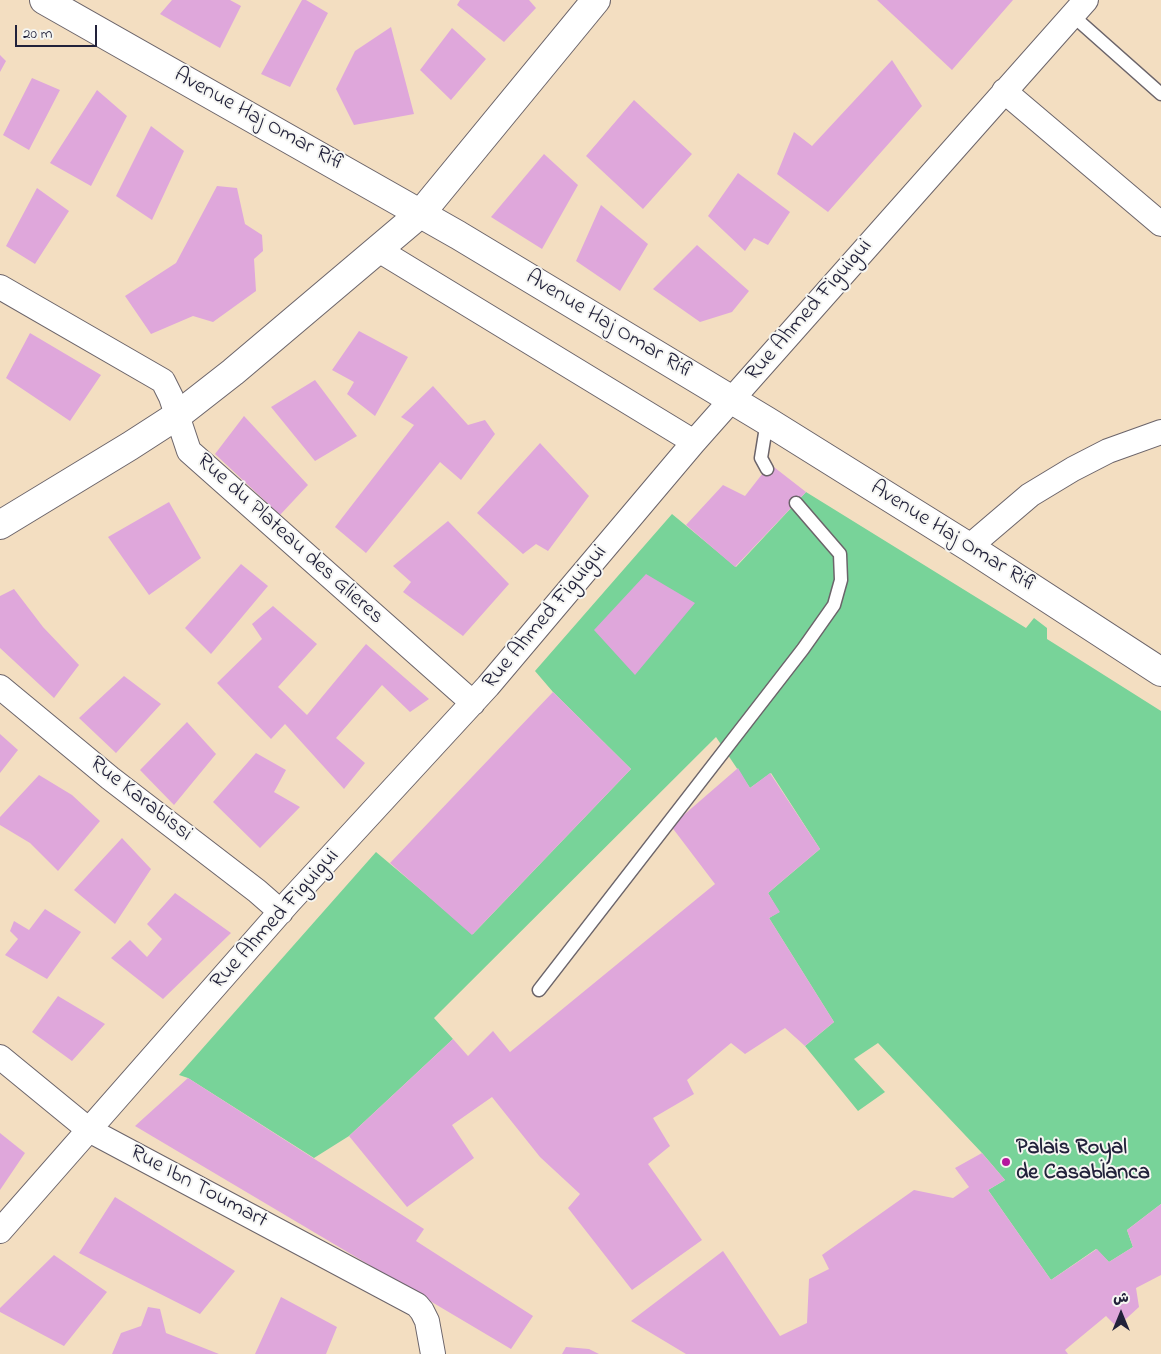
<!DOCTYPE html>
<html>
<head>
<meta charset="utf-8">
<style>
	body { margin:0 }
	#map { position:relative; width:1161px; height:1354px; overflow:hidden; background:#f3dec1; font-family:"Indie Flower","Playpen Sans Arabic",sans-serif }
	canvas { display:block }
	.north { position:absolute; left:1096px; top:1289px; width:50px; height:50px; -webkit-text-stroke:4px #f6f6f2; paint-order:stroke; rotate:0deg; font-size:14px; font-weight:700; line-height:20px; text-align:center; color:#22223b }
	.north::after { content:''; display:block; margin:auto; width:18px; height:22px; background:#22223b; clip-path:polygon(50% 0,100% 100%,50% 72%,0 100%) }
	.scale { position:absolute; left:15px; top:25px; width:82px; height:22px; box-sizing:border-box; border:2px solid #22223b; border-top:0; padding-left:6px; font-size:15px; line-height:18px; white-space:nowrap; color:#22223b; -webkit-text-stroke:4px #f6f6f2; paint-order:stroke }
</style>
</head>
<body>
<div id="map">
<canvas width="1161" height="1354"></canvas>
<div class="north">ش</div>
<div class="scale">20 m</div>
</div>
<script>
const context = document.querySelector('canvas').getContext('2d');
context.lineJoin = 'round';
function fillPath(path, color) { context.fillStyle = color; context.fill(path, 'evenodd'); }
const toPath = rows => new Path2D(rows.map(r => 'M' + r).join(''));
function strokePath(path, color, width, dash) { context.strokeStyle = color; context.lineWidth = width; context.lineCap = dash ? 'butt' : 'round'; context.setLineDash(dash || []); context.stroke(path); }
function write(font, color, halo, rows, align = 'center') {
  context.font = font + ' "Indie Flower",sans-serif'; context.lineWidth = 4; context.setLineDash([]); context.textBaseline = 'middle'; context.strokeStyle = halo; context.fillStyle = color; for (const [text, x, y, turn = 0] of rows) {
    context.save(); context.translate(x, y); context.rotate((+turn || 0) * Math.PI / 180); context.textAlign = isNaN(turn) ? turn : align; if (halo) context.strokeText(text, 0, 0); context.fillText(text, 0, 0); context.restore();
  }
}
fillPath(toPath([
	[806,492,1026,628,1034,618,1047,628,1047,639,1161,711,1161,1204,1127,1230,1133,1247,1109,1262,1096,1249,1051,1280,988,1190,1005,1180,982,1153,878,1043,854,1059,885,1092,858,1111,805,1046,834,1022,769,918,779,912,768,893,820,849,771,773,750,788,716,737,434,1018,453,1039,349,1136,314,1158,188,1078,179,1075,376,852,473,934,631,769,553,692,535,671,672,514,736,567]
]), '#78d399');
fillPath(toPath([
	[172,0,230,0,241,6,220,48,160,14],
	[302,0,306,0,328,13,290,87,261,74],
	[460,0,529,0,536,8,504,42,457,5],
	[877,0,1013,0,952,70],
	[391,27,414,114,354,125,336,89,355,51],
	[452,28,486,59,451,100,420,70],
	[0,55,6,61,0,72],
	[892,60,922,106,828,212,777,174,794,132,812,146],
	[32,78,60,90,29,150,3,135],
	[97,90,127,116,91,186,50,163],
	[634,100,692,154,643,209,586,156],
	[151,126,184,151,152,220,116,196],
	[544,154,578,185,542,249,491,217],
	[738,173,790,212,768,245,754,238,745,251,708,216],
	[217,186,237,188,245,224,262,235,263,251,254,259,256,291,213,322,193,316,151,334,125,296,176,263],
	[37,188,69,211,35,264,6,246],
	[601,205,648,244,620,291,576,261],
	[697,245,749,291,732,312,700,322,653,289],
	[359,331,408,357,375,416,347,394,354,382,332,370],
	[30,333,101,375,70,421,6,378],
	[315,380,357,436,315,461,271,407],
	[433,386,468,425,485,420,495,434,461,480,440,462,366,553,335,527,414,425,401,417],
	[244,416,308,485,280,515,215,454],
	[540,443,589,496,548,551,536,544,523,554,477,513],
	[770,464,806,492,735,567,686,525,723,485,745,496],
	[169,502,201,558,149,595,108,537],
	[448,521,509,584,463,636,403,592,411,582,393,566],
	[241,564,268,586,211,654,185,628],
	[646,574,695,603,635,675,594,630],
	[14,589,43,627,79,665,54,698,0,648,0,596],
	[273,606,317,644,278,687,307,715,366,644,429,699,410,712,382,685,336,738,365,763,344,789,285,724,271,739,217,683,262,639,252,624],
	[124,676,161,704,116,753,79,718],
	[553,692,631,769,472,935,390,863],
	[187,722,216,754,174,805,140,770],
	[0,734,18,750,0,773],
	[256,753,286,770,274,792,300,807,260,848,213,802],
	[738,768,750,788,770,773,820,849,768,893,780,912,769,918,834,1022,805,1046,785,1028,745,1054,731,1043,687,1080,694,1094,653,1118,670,1146,648,1164,702,1240,632,1290,568,1208,580,1194,540,1157,492,1097,452,1125,474,1158,407,1207,349,1136,453,1039,468,1056,493,1031,510,1052,715,884,671,826],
	[39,775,72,795,100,821,58,871,30,843,0,825,0,817],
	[122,838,151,869,115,924,74,890],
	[175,893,231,933,163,999,111,958,130,940,147,957,162,939,147,924],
	[45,909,81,932,47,979,5,955,18,939,10,931,14,921,29,930],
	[58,996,105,1024,72,1061,32,1032],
	[188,1078,424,1229,416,1241,533,1316,511,1349,135,1126],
	[0,1133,25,1153,0,1190],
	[982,1153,1005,1180,988,1190,1051,1280,1097,1249,1109,1262,1133,1247,1127,1230,1161,1204,1161,1275,1136,1288,1139,1307,1117,1327,1106,1316,1065,1350,1068,1354,686,1354,631,1321,723,1251,780,1336,807,1323,809,1279,829,1269,822,1255,914,1190,953,1198,969,1187,955,1168],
	[115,1197,235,1271,200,1314,79,1253],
	[54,1255,107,1292,64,1346,0,1312,0,1308],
	[281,1297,337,1327,326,1354,255,1354],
	[148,1307,160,1309,166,1333,219,1354,112,1354,121,1333,141,1326],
	[566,1347,589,1349,599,1354,562,1354]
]), '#dfa7db');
const service = toPath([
	[1072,15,1161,94],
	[767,469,761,458,767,421],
	[539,990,803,649,834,605,841,580,840,554,796,503]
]);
const minor = toPath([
	[1004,91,1161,224],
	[377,249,694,442],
	[0,287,163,381,171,397,189,451,473,703],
	[969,547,1030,495,1073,469,1108,451,1161,432],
	[0,687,110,778,257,891,281,912],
	[0,1057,89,1130,417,1305,422,1311,427,1321,433,1354],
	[0,1231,289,902,488,686,694,442,1086,0]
]);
const tertiary = toPath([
	[44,0,458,235,767,421,969,547,1161,672],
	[0,525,130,446,178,415,233,372,421,213,596,0]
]);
strokePath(service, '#6b646a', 15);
strokePath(minor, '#6b646a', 26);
strokePath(tertiary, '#6b646a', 30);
strokePath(service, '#fff', 12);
strokePath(minor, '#fff', 24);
strokePath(tertiary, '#fff', 28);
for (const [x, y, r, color] of [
	[1006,1162,5,"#b5179e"]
]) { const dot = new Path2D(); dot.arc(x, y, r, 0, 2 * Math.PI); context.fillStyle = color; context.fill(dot); strokePath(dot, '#f6f6f2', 2); }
write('22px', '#22223b', '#f6f6f2', [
	["Avenue Haj Omar Rifi",259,121,29],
	["Rue Ahmed Figuigui",810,311,-49],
	["Avenue Haj Omar Rifi",609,326,31],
	["Avenue Haj Omar Rifi",953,538,32],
	["Rue du Plateau des Glieres",289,540,42],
	["Rue Ahmed Figuigui",546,618,-50],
	["Rue Karabissi",140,800,38],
	["Rue Ahmed Figuigui",276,920,-48],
	["Rue Ibn Toumart",198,1188,28]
]);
write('bold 22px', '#22223b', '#f6f6f2', [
	["Palais Royal",1016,1149],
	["de Casablanca",1016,1174]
], 'left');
</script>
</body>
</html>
